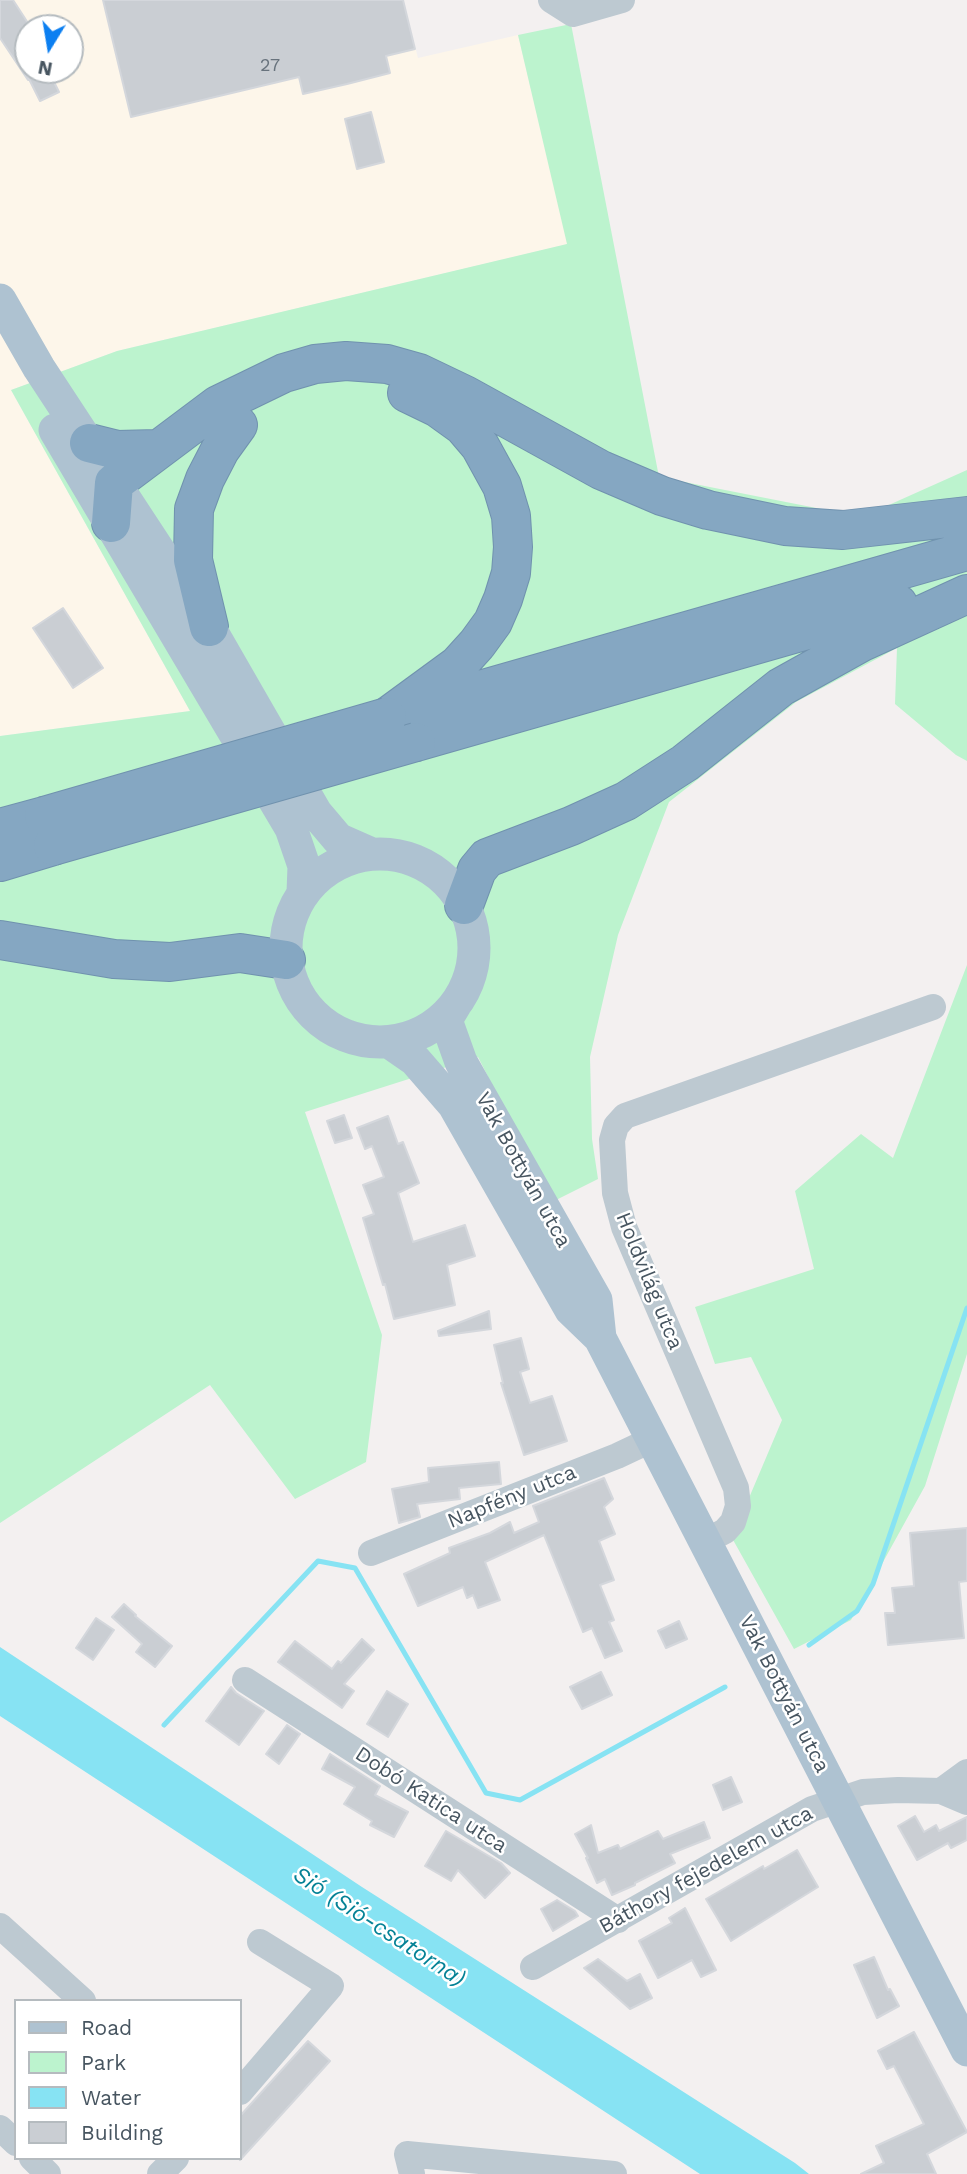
<!DOCTYPE html>
<html>
<head>
<meta charset="utf-8">
<style>
	body { margin:0 }
	#map { position:relative; width:967px; height:2174px; overflow:hidden; background:#f3f0f0; font-family:"Work Sans",sans-serif }
	canvas { display:block }
	.legend { position:absolute; left:14px; top:1999px; width:228px; height:161px; box-sizing:border-box; background:#fff; border:2px solid #b5bbbf; margin:0; padding:9px 12px; list-style:none; font-size:21px; color:#475560 }
	.legend li { display:flex; align-items:center; gap:14px; height:35px }
	.legend b { width:35px; border:2px solid #b5bbbf }
	.north { position:absolute; left:14px; top:14px; width:70px; height:70px; box-sizing:border-box; background:#fff; border:2px solid #b5bbbf; border-radius:50%; rotate:191deg; font-size:19px; font-weight:700; line-height:28px; text-align:center; color:#475560 }
	.north::after { content:''; display:block; margin:auto; width:24px; height:32px; background:#0c7ff1; clip-path:polygon(50% 0,100% 100%,50% 72%,0 100%) }
</style>
</head>
<body>
<div id="map">
<canvas width="967" height="2174"></canvas>
<ul class="legend">
<li><b style="height:9px;background:#aec2d1"></b>Road</li>
<li><b style="height:19px;background:#bcf3ce"></b>Park</li>
<li><b style="height:19px;background:#87e3f3"></b>Water</li>
<li><b style="height:19px;background:#caced3"></b>Building</li>
</ul>
<div class="north">N</div>
</div>
<script>
const context = document.querySelector('canvas').getContext('2d');
context.lineJoin = 'round';
function fillPath(path, color) { context.fillStyle = color; context.fill(path, 'evenodd'); }
const toPath = rows => new Path2D(rows.map(r => 'M' + r).join(''));
function strokePath(path, color, width, dash) { context.strokeStyle = color; context.lineWidth = width; context.lineCap = dash ? 'butt' : 'round'; context.setLineDash(dash || []); context.stroke(path); }
function write(font, color, halo, rows, align = 'center') {
  context.font = font + ' "Work Sans",sans-serif'; context.lineWidth = 5; context.setLineDash([]); context.textBaseline = 'middle'; context.strokeStyle = halo; context.fillStyle = color; for (const [text, x, y, turn = 0] of rows) {
    context.save(); context.translate(x, y); context.rotate((+turn || 0) * Math.PI / 180); context.textAlign = isNaN(turn) ? turn : align; if (halo) context.strokeText(text, 0, 0); context.fillText(text, 0, 0); context.restore();
  }
}
fillPath(toPath([
	[0,0,403,0,418,58,518,35,568,244,117,351,11,390,190,711,0,736],
	[28,28,70,28,70,70,28,70]
]), '#fdf6ea');
fillPath(toPath([
	[571,24,659,477,862,517,967,470,967,761,956,755,895,704,897,648,796,702,669,802,618,935,590,1057,592,1139,598,1179,552,1202,478,1057,305,1112,382,1335,366,1462,295,1499,210,1385,0,1523,0,736,190,711,11,390,117,351,567,244,518,35],
	[967,965,967,1354,925,1486,851,1620,794,1649,732,1538,782,1420,751,1357,715,1364,695,1307,814,1269,795,1191,861,1134,893,1158]
]), '#bcf3ce');
fillPath(toPath([
	[0,1647,362,1887,795,2163,809,2174,700,2174,0,1716]
]), '#87e3f3');
strokePath(toPath([
	[809,1645,857,1611,873,1584,967,1308],
	[164,1725,318,1561,355,1568,486,1793,520,1800,725,1687]
]), '#87e3f3', 5);
const building = toPath([
	[0,0,13,0,28,23,28,70,48,70,59,92,40,101,28,77,28,80,0,38,0,0],
	[103,0,403,0,415,49,386,56,390,73,347,84,303,94,299,77,131,117,103,0],
	[371,112,384,162,357,169,345,119,371,112],
	[63,608,103,668,73,688,33,628,63,608],
	[344,1115,352,1138,335,1143,327,1121,344,1115],
	[388,1116,398,1144,403,1142,419,1183,398,1193,413,1242,465,1225,475,1256,447,1265,455,1305,394,1319,385,1284,383,1285,363,1218,374,1214,363,1185,384,1177,372,1146,365,1149,357,1128,388,1116],
	[489,1311,491,1329,439,1336,438,1331,489,1311],
	[521,1338,529,1369,520,1372,530,1403,552,1396,567,1441,524,1455,501,1383,503,1383,494,1345,521,1338],
	[499,1462,501,1484,459,1488,460,1499,417,1504,420,1517,399,1523,392,1489,429,1482,428,1468,499,1462],
	[604,1478,613,1499,604,1507,615,1534,599,1541,614,1580,600,1585,614,1620,609,1622,622,1651,605,1658,592,1628,583,1632,544,1535,485,1562,500,1600,478,1608,473,1595,467,1598,463,1587,418,1606,404,1574,450,1553,449,1548,490,1533,510,1522,514,1533,539,1522,533,1506,604,1478],
	[967,1528,967,1581,959,1582,964,1638,888,1645,885,1613,895,1613,892,1588,914,1586,910,1533,967,1528],
	[124,1604,136,1615,135,1616,172,1646,155,1667,136,1652,142,1644,112,1617,124,1604],
	[96,1618,114,1630,93,1660,76,1648,96,1618],
	[679,1621,687,1639,666,1648,658,1631,679,1621],
	[362,1639,374,1650,344,1684,354,1691,342,1708,278,1662,295,1641,332,1669,338,1661,341,1663,362,1639],
	[601,1672,612,1695,582,1709,570,1687,601,1672],
	[231,1687,236,1693,264,1711,239,1745,206,1721,231,1687],
	[387,1691,408,1704,388,1737,367,1724,387,1691],
	[287,1725,300,1734,279,1764,266,1754,287,1725],
	[330,1754,380,1786,375,1795,408,1812,394,1837,370,1825,372,1821,344,1804,355,1787,322,1769,330,1754],
	[731,1777,742,1802,723,1810,713,1785,731,1777],
	[915,1816,924,1832,936,1825,939,1831,967,1817,967,1840,951,1848,948,1843,917,1860,898,1826,915,1816],
	[704,1822,710,1838,670,1854,675,1863,635,1883,635,1885,612,1895,605,1879,597,1883,586,1858,588,1858,575,1834,591,1825,598,1853,618,1845,620,1849,658,1831,663,1839,704,1822],
	[446,1831,501,1863,510,1873,485,1898,458,1870,451,1881,425,1866,446,1831],
	[797,1850,818,1887,731,1941,706,1899,763,1866,764,1869,797,1850],
	[557,1900,575,1911,578,1916,553,1931,541,1909,557,1900],
	[685,1908,716,1970,701,1977,692,1960,658,1978,639,1941,672,1923,669,1918,685,1908],
	[874,1957,888,1990,890,1989,899,2006,877,2018,854,1965,874,1957],
	[598,1959,627,1981,640,1974,652,1998,630,2009,584,1968,598,1959],
	[914,2032,967,2132,927,2154,936,2174,861,2174,884,2163,876,2146,924,2124,894,2066,887,2069,878,2051,914,2032],
	[308,2041,330,2061,240,2160,240,2116,308,2041]
]);
fillPath(building, '#caced3');
strokePath(building, '#d4d7dc', 2);
const highway = toPath([
	[89,443,117,450,157,449],
	[111,523,114,483,218,405,284,373,315,364,346,361,387,364,419,373,465,395,601,470,662,496,708,510,785,526,843,530,967,516],
	[209,627,193,560,194,509,205,479,220,450,238,425],
	[410,710,967,551],
	[387,717,458,665,477,644,493,622,503,599,511,573,513,547,511,516,502,486,480,446,463,426,438,408,407,393],
	[416,742,898,604],
	[0,828,44,816],
	[0,862,53,846],
	[464,905,477,870,487,858,571,826,626,801,685,763,781,687,862,642,967,594],
	[0,940,114,959,170,962,240,953,286,960]
]);
strokePath(highway, '#7092ae', 40);
strokePath(toPath([
	[551,0,573,14,622,0],
	[706,1541,725,1531,733,1522,738,1506,736,1488,624,1227,615,1193,612,1140,616,1126,625,1116,933,1007],
	[371,1553,617,1456,653,1439],
	[245,1680,618,1920],
	[941,1791,967,1772],
	[0,1926,83,2001],
	[533,1967,812,1809,863,1792,898,1790,941,1791,967,1802],
	[240,2092,331,1986,260,1942],
	[0,2128,16,2143],
	[32,2158,48,2174],
	[160,2174,176,2158],
	[412,2174,407,2154,614,2174]
]), '#bdc9d1', 26);
strokePath(toPath([
	[0,300,39,368,209,627,316,813,338,839,372,854],
	[55,430,291,828,304,866,303,893],
	'286 948a94 94 0 1 1 188 0a94 94 0 1 1-188 0Z',
	[455,1005,446,1020,461,1062,596,1300,600,1338],
	[389,1042,415,1060,454,1105,571,1310,600,1338,967,2050]
]), '#aec2d1', 33);
strokePath(highway, '#85a7c2', 38);
const highwayBridge = toPath([
	[44,816,387,717],
	[53,846,416,742]
]);
strokePath(highwayBridge, '#7092ae', 40, []);
strokePath(highwayBridge, '#85a7c2', 38);
write('18px', '#68737d', null, [
	["27",270,66]
]);
write('21px', '#475560', '#fff', [
	["Vak Bottyán utca",523,1170,61],
	["Holdvilág utca",649,1281,68],
	["Napfény utca",512,1497,-22],
	["Vak Bottyán utca",784,1694,63],
	["Dobó Katica utca",431,1800,33],
	["Báthory fejedelem utca",706,1870,-29]
]);
write('italic 23px', '#058296', '#fff', [
	["Sió (Sió-csatorna)",379,1927,33]
]);
</script>
</body>
</html>
